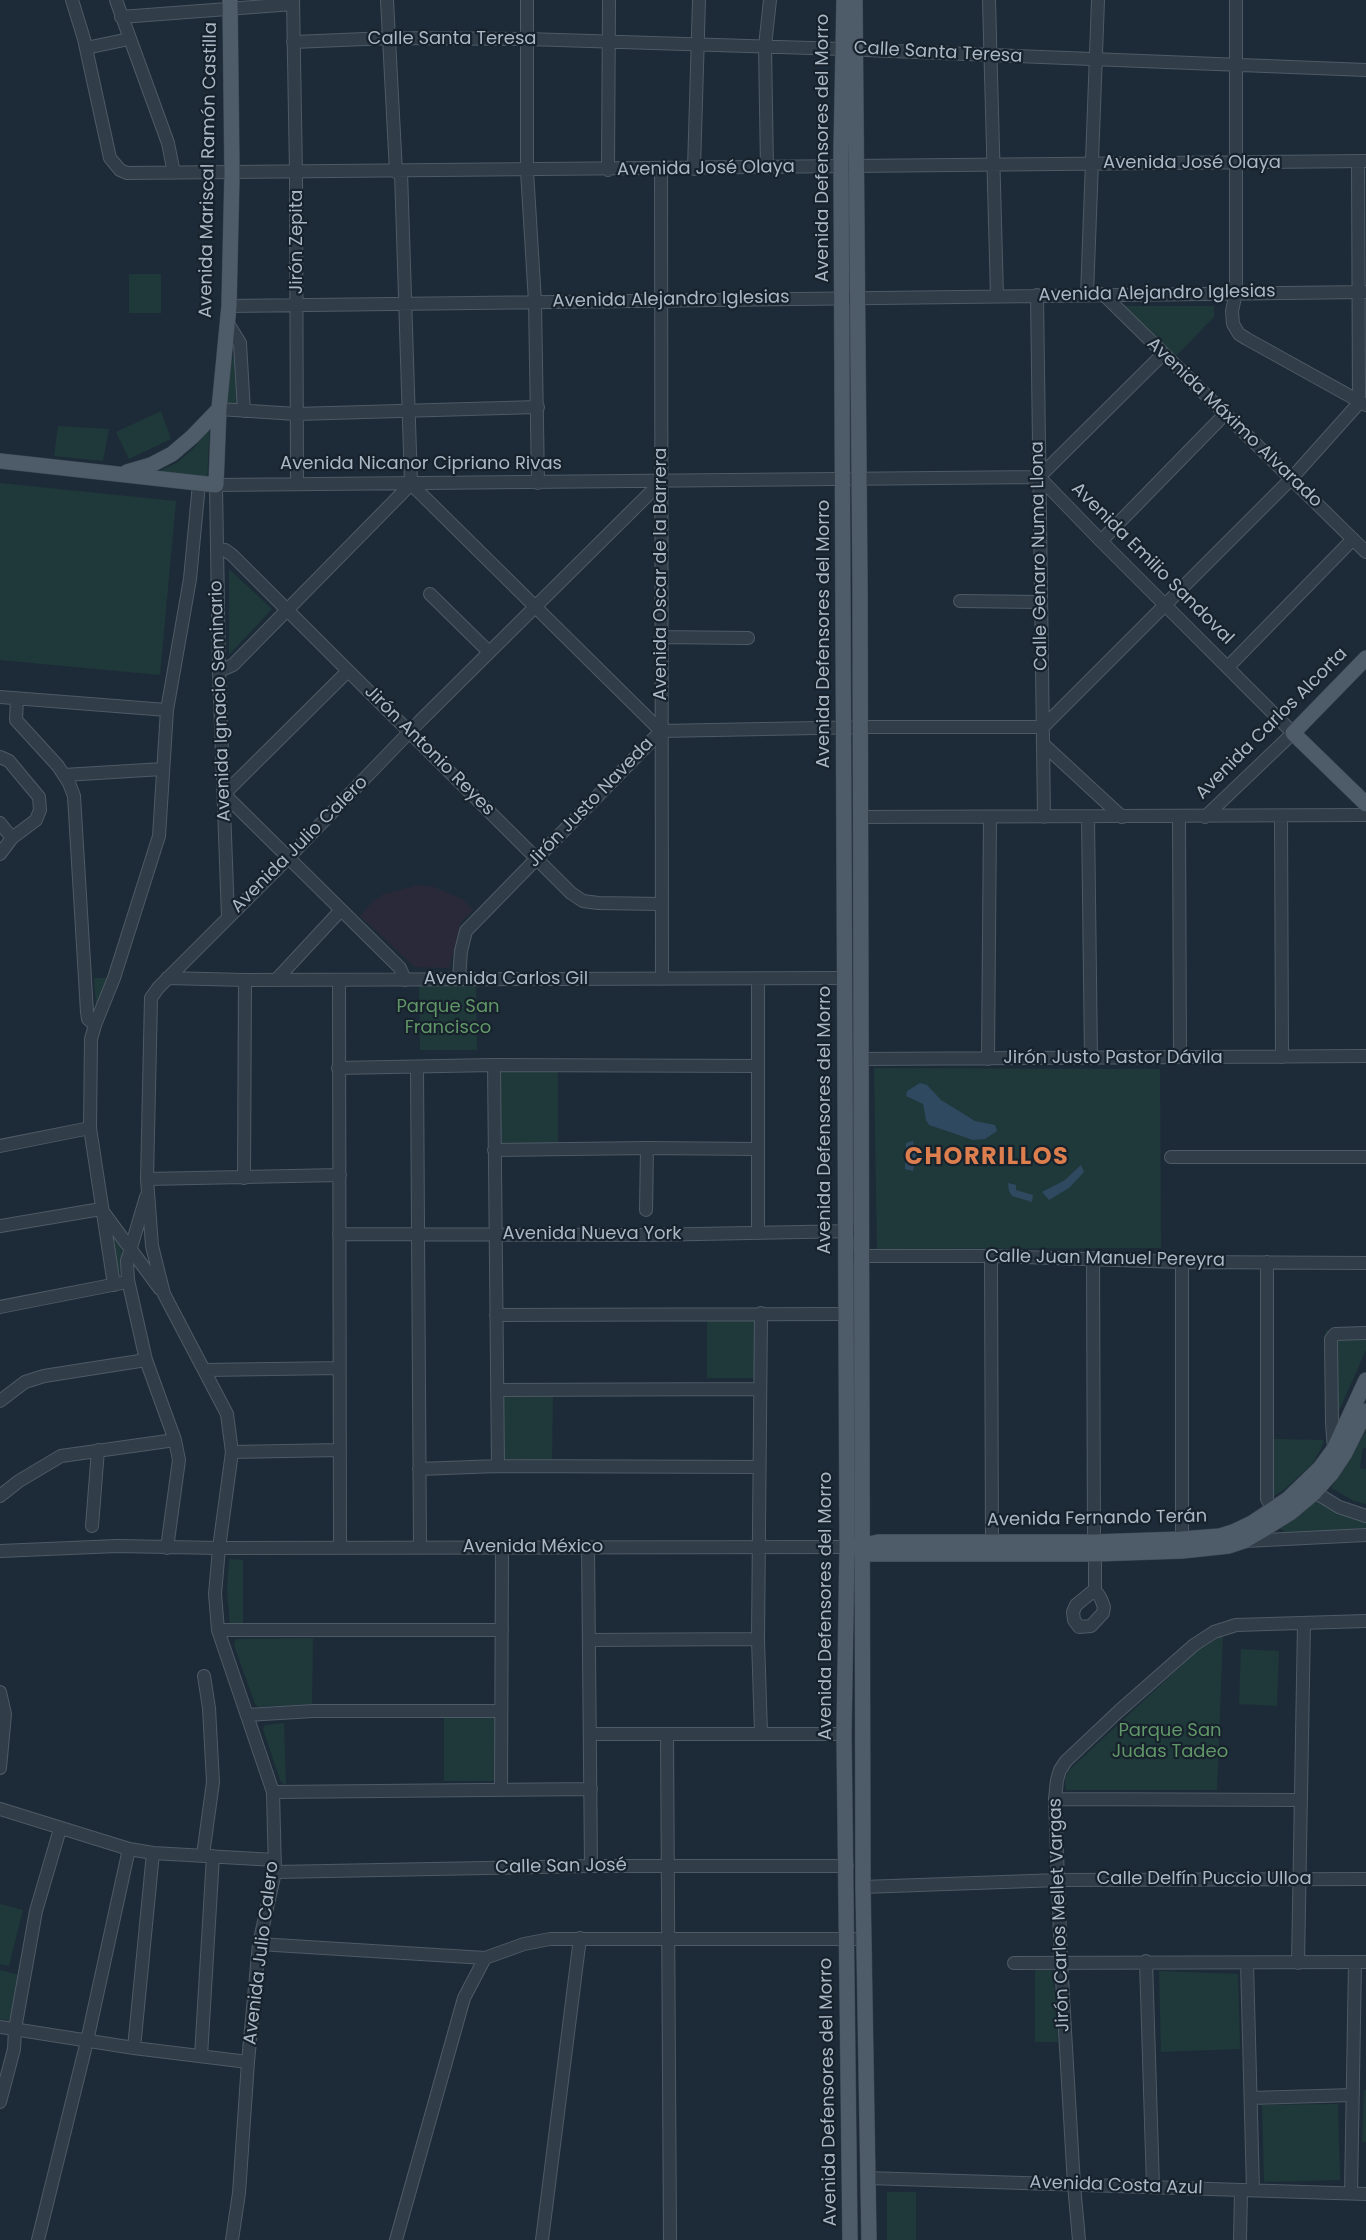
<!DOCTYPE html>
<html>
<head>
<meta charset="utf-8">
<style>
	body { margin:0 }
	canvas { display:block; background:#1d2b38 }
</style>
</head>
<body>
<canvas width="1366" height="2240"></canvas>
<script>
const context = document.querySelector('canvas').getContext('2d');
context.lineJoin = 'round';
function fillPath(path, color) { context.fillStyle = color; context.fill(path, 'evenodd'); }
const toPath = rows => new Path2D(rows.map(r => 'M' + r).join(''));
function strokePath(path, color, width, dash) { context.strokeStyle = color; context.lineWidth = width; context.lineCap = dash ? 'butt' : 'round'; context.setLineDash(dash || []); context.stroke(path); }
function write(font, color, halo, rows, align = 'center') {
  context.font = font + ' Poppins,sans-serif'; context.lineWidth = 4.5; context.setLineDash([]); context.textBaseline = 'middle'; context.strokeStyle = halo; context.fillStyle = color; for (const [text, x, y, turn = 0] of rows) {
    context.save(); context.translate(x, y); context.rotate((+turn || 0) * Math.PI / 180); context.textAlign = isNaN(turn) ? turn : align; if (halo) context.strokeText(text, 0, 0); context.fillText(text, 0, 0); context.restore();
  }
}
fillPath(toPath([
	[419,885,434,887,446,892,462,899,473,910,461,922,449,968,415,967,360,916,372,902,384,894]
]), '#2a2939');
fillPath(toPath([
	[129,274,161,274,161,313,129,313],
	[1123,306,1214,306,1214,317,1173,359],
	[234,351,240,405,222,405],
	[161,411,171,439,129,459,116,432],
	[58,426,109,429,103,461,54,456],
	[210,427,207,480,145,477,177,463,196,446],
	[0,483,176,501,160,675,0,660],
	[229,569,272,609,229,655],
	[94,978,107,978,96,1006],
	[419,985,476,985,477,1050,420,1050],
	[874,1068,1160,1069,1161,1248,877,1249],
	[501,1070,558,1070,558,1144,501,1143],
	[110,1229,116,1233,126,1269,118,1271],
	[707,1316,754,1317,754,1378,707,1378],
	[1366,1329,1366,1350,1329,1433,1326,1330],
	[503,1395,553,1396,552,1460,502,1459],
	[1366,1430,1366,1448,1363,1448,1360,1468,1366,1469,1366,1504,1354,1501,1331,1488,1352,1456],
	[1274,1439,1324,1440,1321,1449,1312,1464,1285,1489,1272,1497],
	[1317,1501,1348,1514,1366,1519,1366,1528,1286,1533,1278,1527],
	[229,1559,243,1560,243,1625,230,1625,227,1591],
	[1223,1635,1217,1790,1066,1790,1065,1780,1068,1771,1196,1652],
	[313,1638,312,1704,258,1707,255,1704,234,1645,235,1641,238,1639],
	[1241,1649,1279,1651,1277,1706,1239,1704],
	[444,1715,495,1715,496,1781,444,1781],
	[284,1723,286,1784,284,1784,280,1780,263,1729,265,1725],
	[0,1904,23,1910,9,1966,0,1964],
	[1051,1969,1057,2004,1058,2042,1035,2042,1035,1970],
	[0,1970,19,1975,11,2021,0,2019],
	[1159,1971,1238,1974,1240,2049,1161,2052],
	[1364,2090,1366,2090,1366,2142,1362,2142],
	[1338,2104,1340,2180,1264,2182,1262,2105],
	[887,2192,916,2192,916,2240,887,2240]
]), '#1f3839');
fillPath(toPath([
	[920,1083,927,1085,941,1100,975,1121,995,1125,997,1131,985,1139,973,1140,929,1125,926,1120,923,1104,906,1096,907,1091],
	[913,1141,917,1156,913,1171,905,1169,906,1143],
	[1081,1165,1084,1172,1069,1188,1049,1200,1042,1192,1065,1180],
	[1008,1183,1016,1185,1016,1190,1033,1195,1032,1202,1012,1196,1009,1191]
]), '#2f4961');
const minor = toPath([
	[72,0,84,39,110,158,120,170,127,173,1366,161],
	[116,0,168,143,174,173],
	[293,0,296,173,297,484],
	[387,0,396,172],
	[527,0,527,171,535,302,538,483],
	[989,0,997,296],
	[1236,0,1236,293,1232,311,1233,324,1239,334,1247,339,1366,405],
	[121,17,293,4],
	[293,42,389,38,527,39,842,49,1366,70],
	[86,48,129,39],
	[767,168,765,46,770,0],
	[661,169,662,979],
	[694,169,699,0],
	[608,170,609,0],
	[401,172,411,484],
	[1103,294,1366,552],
	[1037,295,1044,817],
	[1087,295,1098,0],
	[229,306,1365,292],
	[227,322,240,343,244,411],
	[219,409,296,414,538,407],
	[1039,477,1163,354],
	[411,484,661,731],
	[1101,541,1225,414],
	[217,549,225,550,232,555,571,893,583,901,598,903,661,904],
	[430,594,489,652],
	[960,601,1040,602],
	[661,637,748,638],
	[1228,667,1353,539],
	[219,671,233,665,411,484],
	[348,671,224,794,400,968,405,980],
	[0,697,167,710],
	[17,699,16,720,58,766,69,783,74,796,87,1012,88,1019,95,1025],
	[1043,744,1122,817],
	[0,757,9,761,39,797,40,810,36,820,12,838,0,854],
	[64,775,163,769],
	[860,817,1366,815],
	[1088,817,1091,1058],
	[1179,817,1180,1057],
	[1281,817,1282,1057],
	[0,823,12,838],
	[228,917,219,671,216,485,1039,477,1101,541,1293,733,1205,817],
	[167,978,245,980,844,978],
	[459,979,461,951,466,931,661,731,869,727,1043,727,1291,479,1359,403,1358,162],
	[758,979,758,1233],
	[276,980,341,910],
	[339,980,340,1547],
	[860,1059,1366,1056],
	[988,1059,990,817],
	[494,1065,498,1466],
	[338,1068,494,1065,758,1066],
	[417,1068,420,1547],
	[0,1146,90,1128],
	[494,1150,647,1148,758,1149],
	[1171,1157,1366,1157],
	[244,1178,245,980],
	[147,1179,340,1175],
	[146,1197,127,1261,128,1280,146,1360,175,1440,179,1460,167,1548],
	[646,1210,647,1148],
	[0,1226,101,1209,160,1289],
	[339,1234,646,1235,853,1231],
	[854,1256,991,1256,1182,1262,1366,1263],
	[991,1256,992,1549],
	[1093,1258,1094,1542],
	[1267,1262,1267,1499,1273,1510],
	[114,1285,90,1128,91,1039,95,1025,114,978,159,836,167,710,190,579,199,484],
	[0,1307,122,1283],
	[761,1313,758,1639,761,1734],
	[496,1315,845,1314],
	[205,1370,339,1368],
	[497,1390,759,1389],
	[0,1401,25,1382,44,1376,146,1360],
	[1334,1449,1332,1423,1331,1339,1335,1334,1366,1333],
	[232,1452,339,1450],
	[419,1469,498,1466,759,1467],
	[1308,1488,1339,1507,1366,1516],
	[0,1496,19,1481,61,1456,175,1440],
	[92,1526,98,1450],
	[1245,1541,1366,1535],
	[588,1547,591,1866],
	[1182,1547,1182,1262],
	[0,1551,117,1546,219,1548,847,1547],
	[1092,1592,1098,1594,1101,1599,1104,1607,1103,1613,1091,1626,1079,1627,1074,1620,1073,1612,1076,1605,1092,1592],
	[1095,1592,1095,1554],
	[218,1630,502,1630],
	[589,1640,758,1639],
	[0,1692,5,1714,0,1768],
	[247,1715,313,1711,500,1711],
	[590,1734,844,1734],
	[667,1734,670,2240],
	[501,1789,502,1547],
	[273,1792,591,1789],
	[1055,1799,1299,1800],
	[0,1809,129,1849,153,1853,275,1860],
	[203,1855,213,1782,209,1708,204,1676],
	[275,1872,591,1866,847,1866],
	[863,1887,1059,1880,1366,1879],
	[259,1944,485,1958,524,1944,550,1939,864,1939],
	[1146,1961,1153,2187],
	[1014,1963,1366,1962],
	[1247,1963,1253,2190],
	[1298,1963,1304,1623],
	[0,2027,134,2048,248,2062],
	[134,2048,153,1853],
	[201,2056,213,1856],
	[1251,2098,1353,2095],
	[0,2102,14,2049,15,2029,36,1911,60,1829],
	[867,2178,1366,2194],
	[1351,2193,1355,1962],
	[38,2240,87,2041,129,1849],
	[232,2240,239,2193,248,2062,259,1944,275,1872,273,1792,218,1630,215,1594,219,1548,232,1452,227,1414,164,1294,152,1246,147,1179,151,998,158,988,288,858,420,721,661,482],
	[396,2240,464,1998,485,1958],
	[542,2240,580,1938],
	[1079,2240,1074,2185,1061,1962,1055,1799,1057,1780,1060,1770,1066,1761,1119,1711,1194,1645,1214,1632,1236,1625,1366,1621],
	[1240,2240,1241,2190]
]);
const major = toPath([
	[844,0,841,153,847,1547,844,1734,850,2240],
	[855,0,860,585,863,1887,869,2240],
	[0,461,216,485,219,409,229,306,232,174,230,0],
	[127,472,151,465,172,454,192,437,219,409],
	[1366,658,1293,733,1366,804],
	[863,1546,871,1554,1095,1554,1182,1551,1229,1546,1244,1541,1266,1528,1290,1513,1314,1493,1331,1474,1345,1453,1366,1411],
	[856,1547,878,1542,1094,1542,1181,1539,1220,1536,1233,1532,1252,1523,1288,1499,1320,1468,1334,1449,1366,1380]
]);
strokePath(minor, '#4e5a66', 14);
strokePath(major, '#3a4651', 16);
strokePath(minor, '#313d48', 12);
strokePath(major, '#4e5c69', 15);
write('18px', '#aab7c5', '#17222c', [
	["Calle Santa Teresa",452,39],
	["Calle Santa Teresa",938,53,3],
	["Avenida Defensores del Morro",823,148,-90],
	["Avenida José Olaya",1192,163],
	["Avenida José Olaya",706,169,-1],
	["Avenida Mariscal Ramón Castilla",209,170,-89],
	["Jirón Zepita",297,242,-90],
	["Avenida Alejandro Iglesias",1157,294,-1],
	["Avenida Alejandro Iglesias",671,300,-1],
	["Avenida Máximo Alvarado",1234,423,44],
	["Avenida Nicanor Cipriano Rivas",421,464],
	["Calle Genaro Numa Llona",1040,556,-91],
	["Avenida Emilio Sandoval",1152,564,45],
	["Avenida Oscar de la Barrera",661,574,-90],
	["Avenida Defensores del Morro",824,634,-90],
	["Avenida Ignacio Seminario",221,701,-92],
	["Avenida Carlos Alcorta",1272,724,-45],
	["Jirón Antonio Reyes",429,751,45],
	["Jirón Justo Naveda",591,803,-46],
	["Avenida Julio Calero",300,845,-45],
	["Avenida Carlos Gil",506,979],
	["Jirón Justo Pastor Dávila",1113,1058],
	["Avenida Defensores del Morro",825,1120,-90],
	["Avenida Nueva York",592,1234],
	["Calle Juan Manuel Pereyra",1105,1259,1],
	["Avenida Fernando Terán",1097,1519,-1],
	["Avenida México",533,1547],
	["Avenida Defensores del Morro",826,1606,-90],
	["Calle San José",561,1867,-1],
	["Calle Delfín Puccio Ulloa",1204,1879],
	["Jirón Carlos Mellet Vargas",1060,1915,-92],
	["Avenida Julio Calero",262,1953,-83],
	["Avenida Defensores del Morro",829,2092,-91],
	["Avenida Costa Azul",1116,2186,2]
]);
write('18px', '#619768', '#17222c', [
	["Parque San",448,1007],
	["Francisco",448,1028],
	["Parque San",1170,1731],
	["Judas Tadeo",1170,1752]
]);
context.letterSpacing = '1.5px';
write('bold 24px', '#dd7e4e', '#17222c', [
	["CHORRILLOS",987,1158]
]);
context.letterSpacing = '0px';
</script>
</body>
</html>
